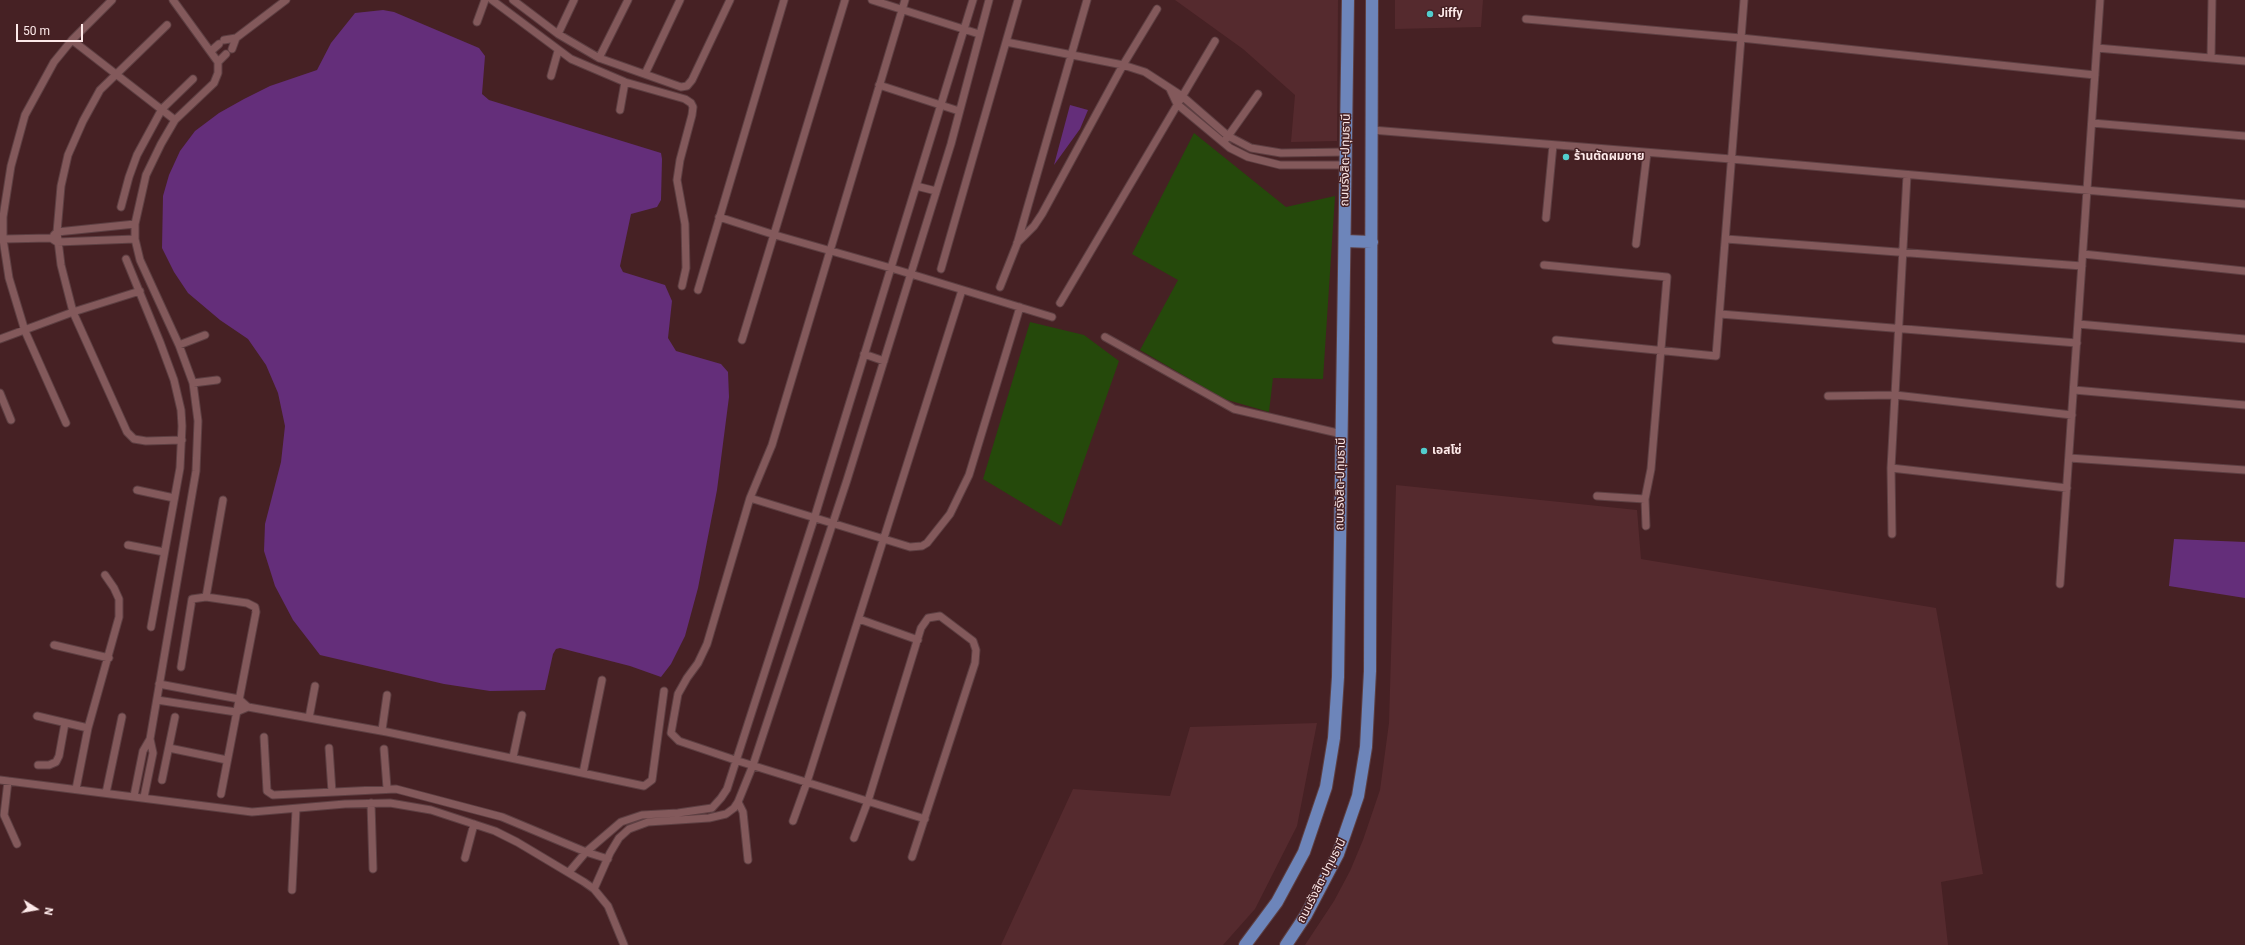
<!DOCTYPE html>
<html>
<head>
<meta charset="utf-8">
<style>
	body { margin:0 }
	#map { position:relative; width:2245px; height:945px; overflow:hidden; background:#462124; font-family:Roboto,sans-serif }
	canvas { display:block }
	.north { position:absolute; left:16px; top:889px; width:40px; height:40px; -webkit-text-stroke:3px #462124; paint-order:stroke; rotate:101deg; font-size:11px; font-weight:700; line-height:16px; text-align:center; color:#fde9e9 }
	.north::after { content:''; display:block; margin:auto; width:14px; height:18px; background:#fde9e9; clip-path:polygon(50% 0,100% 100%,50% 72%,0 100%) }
	.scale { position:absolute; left:16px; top:24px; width:67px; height:18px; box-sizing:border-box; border:2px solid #fde9e9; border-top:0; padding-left:5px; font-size:12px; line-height:14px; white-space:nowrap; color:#fde9e9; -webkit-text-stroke:3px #462124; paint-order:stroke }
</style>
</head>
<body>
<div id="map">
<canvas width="2245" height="945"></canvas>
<div class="north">N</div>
<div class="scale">50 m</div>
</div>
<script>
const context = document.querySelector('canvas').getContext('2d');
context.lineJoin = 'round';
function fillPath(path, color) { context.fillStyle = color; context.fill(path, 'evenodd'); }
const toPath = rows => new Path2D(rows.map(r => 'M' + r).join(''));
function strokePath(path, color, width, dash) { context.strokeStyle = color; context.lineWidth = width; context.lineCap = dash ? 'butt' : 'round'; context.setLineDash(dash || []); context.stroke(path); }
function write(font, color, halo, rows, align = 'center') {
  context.font = font + ' Roboto,"Noto Sans Thai",sans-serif'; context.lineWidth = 3; context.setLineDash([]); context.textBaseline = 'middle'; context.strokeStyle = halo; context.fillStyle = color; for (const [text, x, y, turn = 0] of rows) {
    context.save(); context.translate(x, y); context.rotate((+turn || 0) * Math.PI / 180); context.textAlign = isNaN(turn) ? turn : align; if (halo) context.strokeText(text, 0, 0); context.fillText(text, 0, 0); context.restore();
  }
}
fillPath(toPath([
	[1175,0,1338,0,1337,141,1291,142,1295,95,1243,49],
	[1395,0,1483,0,1481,27,1395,29],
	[1396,485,1637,510,1641,559,1936,608,1983,874,1941,882,1948,945,1305,945,1334,901,1350,871,1363,840,1380,790,1389,723],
	[1317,723,1297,826,1255,909,1223,945,1001,945,1073,789,1170,796,1190,727]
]), '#552a2e');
fillPath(toPath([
	[1194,133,1286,207,1335,196,1323,379,1273,378,1269,412,1224,399,1140,350,1178,280,1132,254],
	[1030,322,1084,335,1119,361,1061,526,983,479]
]), '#25490b');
fillPath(toPath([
	[383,10,394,12,479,48,485,56,482,94,489,100,661,153,662,159,661,200,657,207,631,214,620,266,623,272,665,285,672,301,668,338,676,351,721,364,728,372,729,397,717,490,698,588,685,636,671,664,661,677,630,666,560,648,556,649,553,654,545,690,490,691,444,684,320,655,293,620,275,586,264,551,265,524,281,462,285,426,278,393,266,365,248,339,220,320,188,293,174,272,162,248,163,196,169,175,180,151,195,131,219,113,244,99,270,86,317,70,331,43,355,13],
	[1070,105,1088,110,1080,129,1054,165],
	[2174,539,2245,542,2245,598,2169,586]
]), '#642e7a');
const street = toPath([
	[492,0,571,59,625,82,685,99,691,103,693,107,692,115,680,160,677,180,685,224,686,268,682,286],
	[513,0,558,34,599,58,681,87,687,86,692,80,730,0],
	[872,0,979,34],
	[905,0,772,445,750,498,707,644,698,663,687,678,678,694,671,733,679,741,735,760,925,819],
	[1526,19,1741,38,2095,75],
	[477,22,485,0],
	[167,25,100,90,83,121,68,155,61,186,57,232,61,265,73,312,127,432,134,439,146,441,182,440],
	[558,34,574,0],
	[72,40,175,120],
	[224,40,236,38,286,0],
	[1006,42,1123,65,1145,72,1182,96,1228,136,1251,148,1281,153,1346,152],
	[2097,48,2245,61],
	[232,49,236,38],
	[211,51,219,44],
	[599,58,628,0],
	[2211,58,2212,0],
	[218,62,226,54],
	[645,74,680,0],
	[551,76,558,51],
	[879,85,959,111],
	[1170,89,1177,104,1230,148,1248,157,1280,165,1346,165],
	[620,110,625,82],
	[2092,123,2245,136],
	[1372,130,1731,159,2245,204],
	[1226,139,1258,94],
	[916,186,936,191],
	[121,207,129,177,137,155,162,109,193,79],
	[719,217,775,235,891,268,1052,317],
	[1546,218,1553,145],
	[54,235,57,232,135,224],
	[3,239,51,238,57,242,135,239],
	[1726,239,2082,266],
	[1017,243,1034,226,1042,214,1123,65,1157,9],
	[1636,244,1647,153],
	[2083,254,2245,271],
	[126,259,160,342,174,380,181,410,182,426,180,468,151,627],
	[1544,265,1667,277,1651,469,1645,499,1646,526],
	[941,269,1018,0],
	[1000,287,1017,244,1087,0],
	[698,290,784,0],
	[1060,303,1215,41],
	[1720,314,2077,343],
	[2078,324,2245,339],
	[1105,337,1234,409,1342,434],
	[0,339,73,312,140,291],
	[742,340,845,0],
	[1556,340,1716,356,1744,0],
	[179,345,205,335],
	[864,354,884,361],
	[193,383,217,380],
	[2074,390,2245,405],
	[0,393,11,420],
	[1828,396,1895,395,2072,415],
	[66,423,25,331,9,278,3,239,3,217,11,166,25,115,54,62,72,40,112,0],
	[2069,458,2245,470],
	[1891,468,2067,488],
	[137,490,174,498],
	[1597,496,1645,499],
	[750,498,910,547,922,546,927,543,950,514,969,475,1020,307],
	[1892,534,1891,468,1907,175],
	[128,545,164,552],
	[2060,584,2100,0],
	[859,619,918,640],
	[54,645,109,658],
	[181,667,192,599,206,597],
	[159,684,239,699,248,707,387,732,644,786,652,780,664,691],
	[157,700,236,712,248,707],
	[37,716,88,728],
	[309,718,315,686],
	[382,730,387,695],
	[264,737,267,791,273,795,396,789,502,817,586,852,608,859],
	[169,748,227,760],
	[329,748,332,792],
	[384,749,387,788],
	[513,757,522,715],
	[38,765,49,765,56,762,59,756,65,723],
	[583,773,602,680],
	[0,780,252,812,345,804,390,803,431,810,495,831,517,842,584,882,594,889,608,906,624,945],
	[162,780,175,717],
	[8,781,4,815,17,844],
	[76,789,88,728,119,617,119,599,114,588,105,575],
	[106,793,122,717],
	[221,794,256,612,255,607,247,603,206,597,223,500],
	[134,796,143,751,150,739,196,471,198,421,193,383,179,345,140,260,135,239,135,224,146,175,161,144,175,120,214,83,218,73,218,62,173,0],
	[144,797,153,753,150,739],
	[738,802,743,812,748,860],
	[371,803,373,869],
	[793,821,807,782,962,290],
	[854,838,868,801,921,628,928,618,940,616,973,641,976,650,975,663,912,857],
	[465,858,474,824],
	[569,872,586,852,621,822,642,815,678,813,712,808,721,798,727,789,814,519,973,0],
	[594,889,610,853,619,838,629,829,648,822,709,818,726,814,734,808,738,802,753,765,847,480,951,144,989,0],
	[292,890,296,809]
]);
const primary = toPath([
	[1345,241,1372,242],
	[1245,945,1277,902,1304,852,1326,787,1334,738,1338,677,1348,0],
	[1286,945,1306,915,1338,854,1358,796,1366,747,1370,671,1372,0]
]);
strokePath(street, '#5d3f42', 9);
strokePath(primary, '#5d3f42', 14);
strokePath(street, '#83595b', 7);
strokePath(primary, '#6d85ba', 12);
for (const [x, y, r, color] of [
	[1430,14,4,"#52cdcd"],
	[1566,157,4,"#52cdcd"],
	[1424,451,4,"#52cdcd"]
]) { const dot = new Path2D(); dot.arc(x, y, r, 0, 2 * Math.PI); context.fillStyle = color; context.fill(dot); strokePath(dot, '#462124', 1.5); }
write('bold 12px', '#fde9e9', '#462124', [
	["Jiffy",1438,14],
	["ร้านตัดผมชาย",1574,157],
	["เอสโซ่",1432,451]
], 'left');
write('12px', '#fde9e9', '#462124', [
	["ถนนรังสิต-ปทุมธานี",1346,160,-89],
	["ถนนรังสิต-ปทุมธานี",1341,484,-89],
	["ถนนรังสิต-ปทุมธานี",1322,881,-63]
]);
</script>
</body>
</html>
